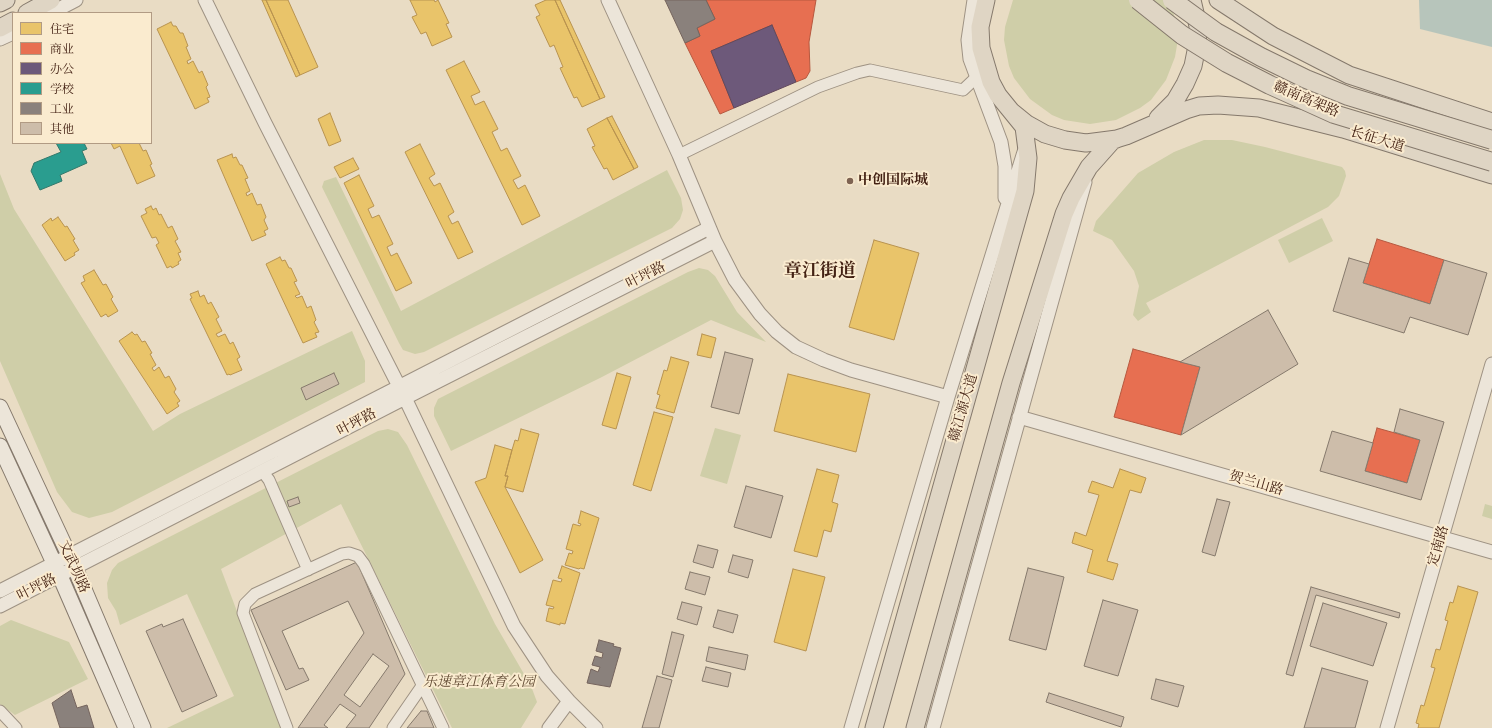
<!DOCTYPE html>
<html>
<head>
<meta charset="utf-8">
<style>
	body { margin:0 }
	#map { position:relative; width:1492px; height:728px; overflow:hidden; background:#e9dcc4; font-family:Cardo,"Noto Serif SC",serif }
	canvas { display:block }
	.legend { position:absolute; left:12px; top:12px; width:140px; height:132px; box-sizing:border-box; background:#faebcf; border:1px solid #b19b84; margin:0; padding:5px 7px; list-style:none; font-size:12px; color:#442214 }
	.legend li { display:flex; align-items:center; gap:8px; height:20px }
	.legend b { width:20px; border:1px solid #b19b84 }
</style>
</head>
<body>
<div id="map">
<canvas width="1492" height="728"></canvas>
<ul class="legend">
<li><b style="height:11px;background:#e9c46a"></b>住宅</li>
<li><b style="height:11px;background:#e76f51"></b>商业</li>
<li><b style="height:11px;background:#6d597a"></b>办公</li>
<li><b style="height:11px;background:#2a9d8f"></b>学校</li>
<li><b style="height:11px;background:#8a817c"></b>工业</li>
<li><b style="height:11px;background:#cdbdaa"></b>其他</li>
</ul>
</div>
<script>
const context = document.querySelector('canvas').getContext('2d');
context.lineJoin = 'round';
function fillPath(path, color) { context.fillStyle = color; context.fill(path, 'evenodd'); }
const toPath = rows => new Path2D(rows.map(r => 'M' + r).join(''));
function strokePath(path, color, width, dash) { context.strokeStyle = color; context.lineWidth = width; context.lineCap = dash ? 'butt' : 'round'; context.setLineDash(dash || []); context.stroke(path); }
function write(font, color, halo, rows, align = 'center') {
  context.font = font + ' Cardo,"Noto Serif SC",serif'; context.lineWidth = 4; context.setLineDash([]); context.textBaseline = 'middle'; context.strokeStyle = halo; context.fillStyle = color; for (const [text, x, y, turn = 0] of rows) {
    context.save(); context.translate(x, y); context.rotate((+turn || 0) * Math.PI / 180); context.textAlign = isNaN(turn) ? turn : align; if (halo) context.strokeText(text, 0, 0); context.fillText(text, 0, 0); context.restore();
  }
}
fillPath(toPath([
	[1013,0,1169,0,1176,21,1177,45,1175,57,1166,80,1151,100,1140,108,1116,120,1090,124,1064,120,1052,115,1030,99,1014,78,1009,66,1004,40,1005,27],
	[1204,140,1232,140,1265,147,1342,167,1345,171,1346,176,1339,196,1328,207,1146,303,1151,312,1138,321,1133,315,1139,286,1134,271,1112,240,1093,231,1096,221,1138,173,1174,152],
	[667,170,681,198,683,210,680,219,672,228,424,352,415,354,403,350,399,343,322,187,324,181,336,177,401,311],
	[0,174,14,209,153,431,180,414,352,331,365,361,365,382,112,512,89,518,72,512,57,492,0,361],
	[1322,218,1333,241,1289,263,1278,240],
	[699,268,708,270,715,276,737,312,766,342,711,320,600,378,451,451,434,416,434,408,438,399,688,272],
	[715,428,741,435,727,484,700,476],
	[388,429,398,432,407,445,495,624,531,686,537,702,521,728,452,728,341,504,221,569,281,728,167,728,234,696,187,594,120,625,116,611,108,598,107,583,112,570,118,563,378,431],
	[1485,504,1492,506,1492,519,1482,516],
	[11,620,69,642,88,679,15,715,0,704,0,626]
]), '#cfcea8');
fillPath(toPath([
	[1419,0,1492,0,1492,47,1420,29]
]), '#b7c5bb');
const homes = toPath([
	[262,0,266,0,300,75,296,77,262,0],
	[266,0,288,0,318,67,300,75,266,0],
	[410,0,434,0,435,2,438,0,449,23,446,24,452,37,432,46,426,32,421,34,412,17,417,15,410,0],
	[546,0,555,0,600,99,582,107,577,97,574,98,560,68,563,67,554,45,550,47,536,17,540,15,535,5,546,0],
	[555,0,560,0,605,97,600,99,555,0],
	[171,22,173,26,176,26,180,33,183,33,188,46,186,47,191,59,187,61,188,64,193,61,199,73,202,71,208,85,206,87,210,97,207,98,209,102,195,109,157,29,171,22],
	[464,61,480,92,471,96,475,105,484,101,498,129,492,132,501,151,507,148,521,176,513,180,518,189,525,185,540,216,522,225,446,70,464,61],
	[330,113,341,141,329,146,318,119,330,113],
	[612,116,638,167,634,169,607,118,612,116],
	[607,118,634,169,613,180,607,168,604,169,592,147,595,146,587,129,607,118],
	[111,143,139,143,143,151,146,150,152,164,150,165,155,176,137,184,120,146,114,149,111,143],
	[420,144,435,174,429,178,434,186,440,183,454,212,448,216,452,224,458,221,473,252,458,259,405,152,420,144],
	[232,154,233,158,236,157,240,165,242,165,248,178,245,179,250,191,246,193,247,196,252,193,257,205,261,204,266,217,264,220,268,229,264,231,266,235,252,241,217,160,232,154],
	[353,158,359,169,340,178,334,167,353,158],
	[359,175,374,206,368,209,372,218,379,215,393,244,387,247,391,256,397,253,412,283,396,291,344,183,359,175],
	[151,206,153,210,156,208,159,215,161,214,168,228,172,226,178,239,175,241,181,252,178,253,181,260,178,262,179,264,172,268,171,266,167,268,156,245,159,243,156,237,152,238,141,216,147,213,145,209,151,206],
	[58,217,65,227,67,226,75,239,73,240,79,250,74,253,75,255,65,261,42,225,51,218,52,221,58,217],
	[874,240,919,253,894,340,849,327,874,240],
	[280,257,282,261,285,260,289,268,291,268,297,281,294,282,300,294,295,296,297,298,302,296,307,308,311,306,316,320,314,322,319,332,315,333,317,337,303,343,266,264,280,257],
	[94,270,103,285,106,284,113,297,111,299,118,311,108,317,106,314,101,317,81,283,85,281,83,276,94,270],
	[198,291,200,297,204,295,208,304,211,302,219,317,216,319,222,331,216,334,218,337,225,334,230,344,233,342,240,357,237,359,242,370,230,375,229,374,227,375,190,299,192,298,190,294,198,291],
	[132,332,135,335,137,334,142,342,145,341,152,353,150,354,156,365,152,368,154,371,159,367,165,378,169,376,176,389,174,392,180,401,177,403,179,406,167,414,119,341,132,332],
	[702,334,716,338,711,358,697,355,702,334],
	[671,357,689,362,674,413,656,408,660,395,657,394,664,370,667,371,671,357],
	[617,373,631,377,616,429,602,425,617,373],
	[788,374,870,394,856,452,774,431,788,374],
	[654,412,673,417,651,491,633,485,654,412],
	[521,429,539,434,523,492,505,487,508,476,505,476,512,450,515,440,518,441,521,429],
	[495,445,512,450,505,476,508,476,505,487,543,560,520,573,475,482,486,478,495,445],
	[817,469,839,475,832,502,838,504,831,532,824,530,817,557,794,551,817,469],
	[1120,469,1146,478,1141,493,1130,490,1107,561,1118,564,1113,580,1087,572,1093,550,1072,543,1075,532,1086,536,1099,495,1088,492,1092,481,1113,488,1120,469],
	[581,511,599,518,584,569,580,568,579,569,565,565,569,553,572,554,573,551,566,549,573,524,580,526,581,524,578,523,581,511],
	[562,566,580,573,565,624,560,623,560,625,546,621,549,608,553,609,554,607,546,605,553,580,561,582,562,579,558,578,562,566],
	[793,569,825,577,806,651,774,642,793,569],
	[1458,586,1478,592,1439,728,1418,728,1419,724,1416,723,1421,705,1424,706,1435,668,1431,667,1436,649,1440,650,1448,621,1445,620,1450,602,1453,603,1458,586]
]);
fillPath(homes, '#e9c46a');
strokePath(homes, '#b89350', 1);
const shops = toPath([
	[706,0,816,0,809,42,810,71,806,78,796,82,772,25,711,51,734,108,720,114,685,43,700,36,697,28,715,19,706,0],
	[1377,239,1444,260,1430,304,1363,283,1377,239],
	[1133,349,1200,367,1181,435,1114,417,1133,349],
	[1377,428,1420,440,1407,483,1365,471,1377,428]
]);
fillPath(shops, '#e76f51');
strokePath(shops, '#b6583f', 1);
const offices = toPath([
	[772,25,796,82,734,108,711,51,772,25]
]);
fillPath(offices, '#6d597a');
strokePath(offices, '#61485b', 1);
const schools = toPath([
	[56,143,84,143,87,149,82,151,87,163,60,175,62,181,40,190,31,171,34,163,61,152,56,143]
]);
fillPath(schools, '#2a9d8f');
strokePath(schools, '#32786a', 1);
const industry = toPath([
	[665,0,706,0,715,19,697,28,700,36,685,43,665,0],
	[599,640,614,644,613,646,621,648,610,687,587,683,591,669,598,672,600,667,592,665,595,656,602,658,603,653,596,651,599,640],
	[71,690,77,708,87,705,94,728,60,728,52,703,71,690]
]);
fillPath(industry, '#8a817c');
strokePath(industry, '#75645d', 1);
const building = toPath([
	[1349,258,1369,264,1363,283,1430,304,1444,260,1487,273,1468,335,1410,317,1404,333,1333,311,1349,258],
	[1268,310,1298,364,1181,435,1200,367,1180,362,1268,310],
	[725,352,753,359,739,414,711,407,725,352],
	[334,373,339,384,306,400,301,388,334,373],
	[1400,409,1444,422,1421,500,1320,471,1332,431,1373,443,1365,471,1407,483,1420,440,1394,432,1400,409],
	[746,486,783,496,771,538,734,527,746,486],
	[298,497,300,503,289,507,287,501,298,497],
	[1217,499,1230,502,1215,556,1202,552,1217,499],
	[698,545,718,550,713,568,693,562,698,545],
	[733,555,753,560,748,578,728,572,733,555],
	[357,562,405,674,369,728,346,728,356,715,340,704,324,725,328,728,298,728,364,633,348,601,282,631,299,669,303,668,309,680,286,690,251,610,357,562],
	[373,654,389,666,360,707,344,695,373,654],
	[1028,568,1064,577,1046,650,1009,640,1028,568],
	[690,572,710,577,705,595,685,589,690,572],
	[1311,587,1400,613,1399,618,1316,595,1293,676,1286,674,1311,587],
	[1103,600,1138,610,1118,676,1084,666,1103,600],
	[682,602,702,607,697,625,677,619,682,602],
	[1323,603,1387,623,1373,666,1310,646,1323,603],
	[718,610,738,615,733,633,713,627,718,610],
	[183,619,217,696,182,712,146,631,162,624,163,627,183,619],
	[672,632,684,635,673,677,662,674,672,632],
	[709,647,748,655,745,670,706,661,709,647],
	[706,667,731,673,728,687,702,681,706,667],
	[1322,668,1368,681,1355,728,1304,728,1322,668],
	[657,676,672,680,659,728,642,728,657,676],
	[1156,679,1184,686,1178,707,1151,699,1156,679],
	[1049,693,1124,717,1121,727,1046,702,1049,693],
	[421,711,427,711,434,728,407,728,421,711]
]);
fillPath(building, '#cdbdaa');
strokePath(building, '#85796c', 1);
const minor = toPath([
	[679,155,818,87,857,73,870,70,963,90,982,72],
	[263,472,269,480,308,570],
	[0,711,16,728],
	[287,728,243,613,245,604,255,594,342,554,349,553,358,556,364,564,443,728],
	[393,728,422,686]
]);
const tertiary = toPath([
	[205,0,265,123,405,398,514,626,547,676,569,701,596,728],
	[608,0,679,155,715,241,735,280,760,314,777,332,796,347,824,360,851,370,948,397],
	[974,0,968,40,970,59,1001,142,1005,166,1005,198],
	[51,13,76,0],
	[0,39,13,33],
	[1019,417,1492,552],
	[0,591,709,228],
	[0,606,405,398,715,241],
	[549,728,569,701],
	[851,728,948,397,1024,152],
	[933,728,1085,182],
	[1387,728,1492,364]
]);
const secondary = toPath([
	[0,407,75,568,143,728],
	[0,446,60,576,126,728]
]);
const primary = toPath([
	[986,0,980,27,981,48,991,82,998,95,1011,111,1027,124,1045,134,1065,140,1086,143,1117,139],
	[1218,0,1273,36,1349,75,1492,122],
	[0,3,6,0],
	[27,13,51,0],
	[0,28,13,21],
	[1158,118,1175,101,1185,84,1193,66,1197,46,1198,26,1192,0],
	[874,728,1025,191,1028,158,1024,127,998,95],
	[915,728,1011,383,1064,214,1071,198,1089,167,1113,140,1126,136,1186,110,1199,106,1218,105,1259,108,1343,129,1492,175]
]);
strokePath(minor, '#9e9283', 13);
strokePath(tertiary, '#9e9283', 15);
strokePath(secondary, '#85796c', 17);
strokePath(primary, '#85796c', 19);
strokePath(minor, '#ece5d9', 11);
strokePath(tertiary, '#ece5d9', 13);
strokePath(secondary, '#ece5d9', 15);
strokePath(primary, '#dfd5c4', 17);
const trunkBridge = toPath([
	[1138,0,1182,35,1227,63,1270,85,1334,114,1492,162],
	[1172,0,1216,32,1261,57,1306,79,1348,96,1492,140]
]);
strokePath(trunkBridge, '#85796c', 20, []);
strokePath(trunkBridge, '#dfd5c4', 18);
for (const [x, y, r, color] of [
	[850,181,4,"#7e6352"]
]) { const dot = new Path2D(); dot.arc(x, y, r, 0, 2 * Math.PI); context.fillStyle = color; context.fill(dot); strokePath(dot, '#faebcf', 1.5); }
write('14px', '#442214', '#faebcf', [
	["赣南高架路",1306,100,23],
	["长征大道",1377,140,17],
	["叶坪路",646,276,-27],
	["赣江源大道",964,408,-74],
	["叶坪路",357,423,-28],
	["贺兰山路",1256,484,16],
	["定南路",1439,546,-74],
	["文武坝路",73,567,66],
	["叶坪路",37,588,-27]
]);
write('bold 14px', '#442214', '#faebcf', [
	["中创国际城",858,181]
], 'left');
write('italic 14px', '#614a33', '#faebcf', [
	["乐速章江体育公园",479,683]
]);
write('bold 18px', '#442214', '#faebcf', [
	["章江街道",820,272]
]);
</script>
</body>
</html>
